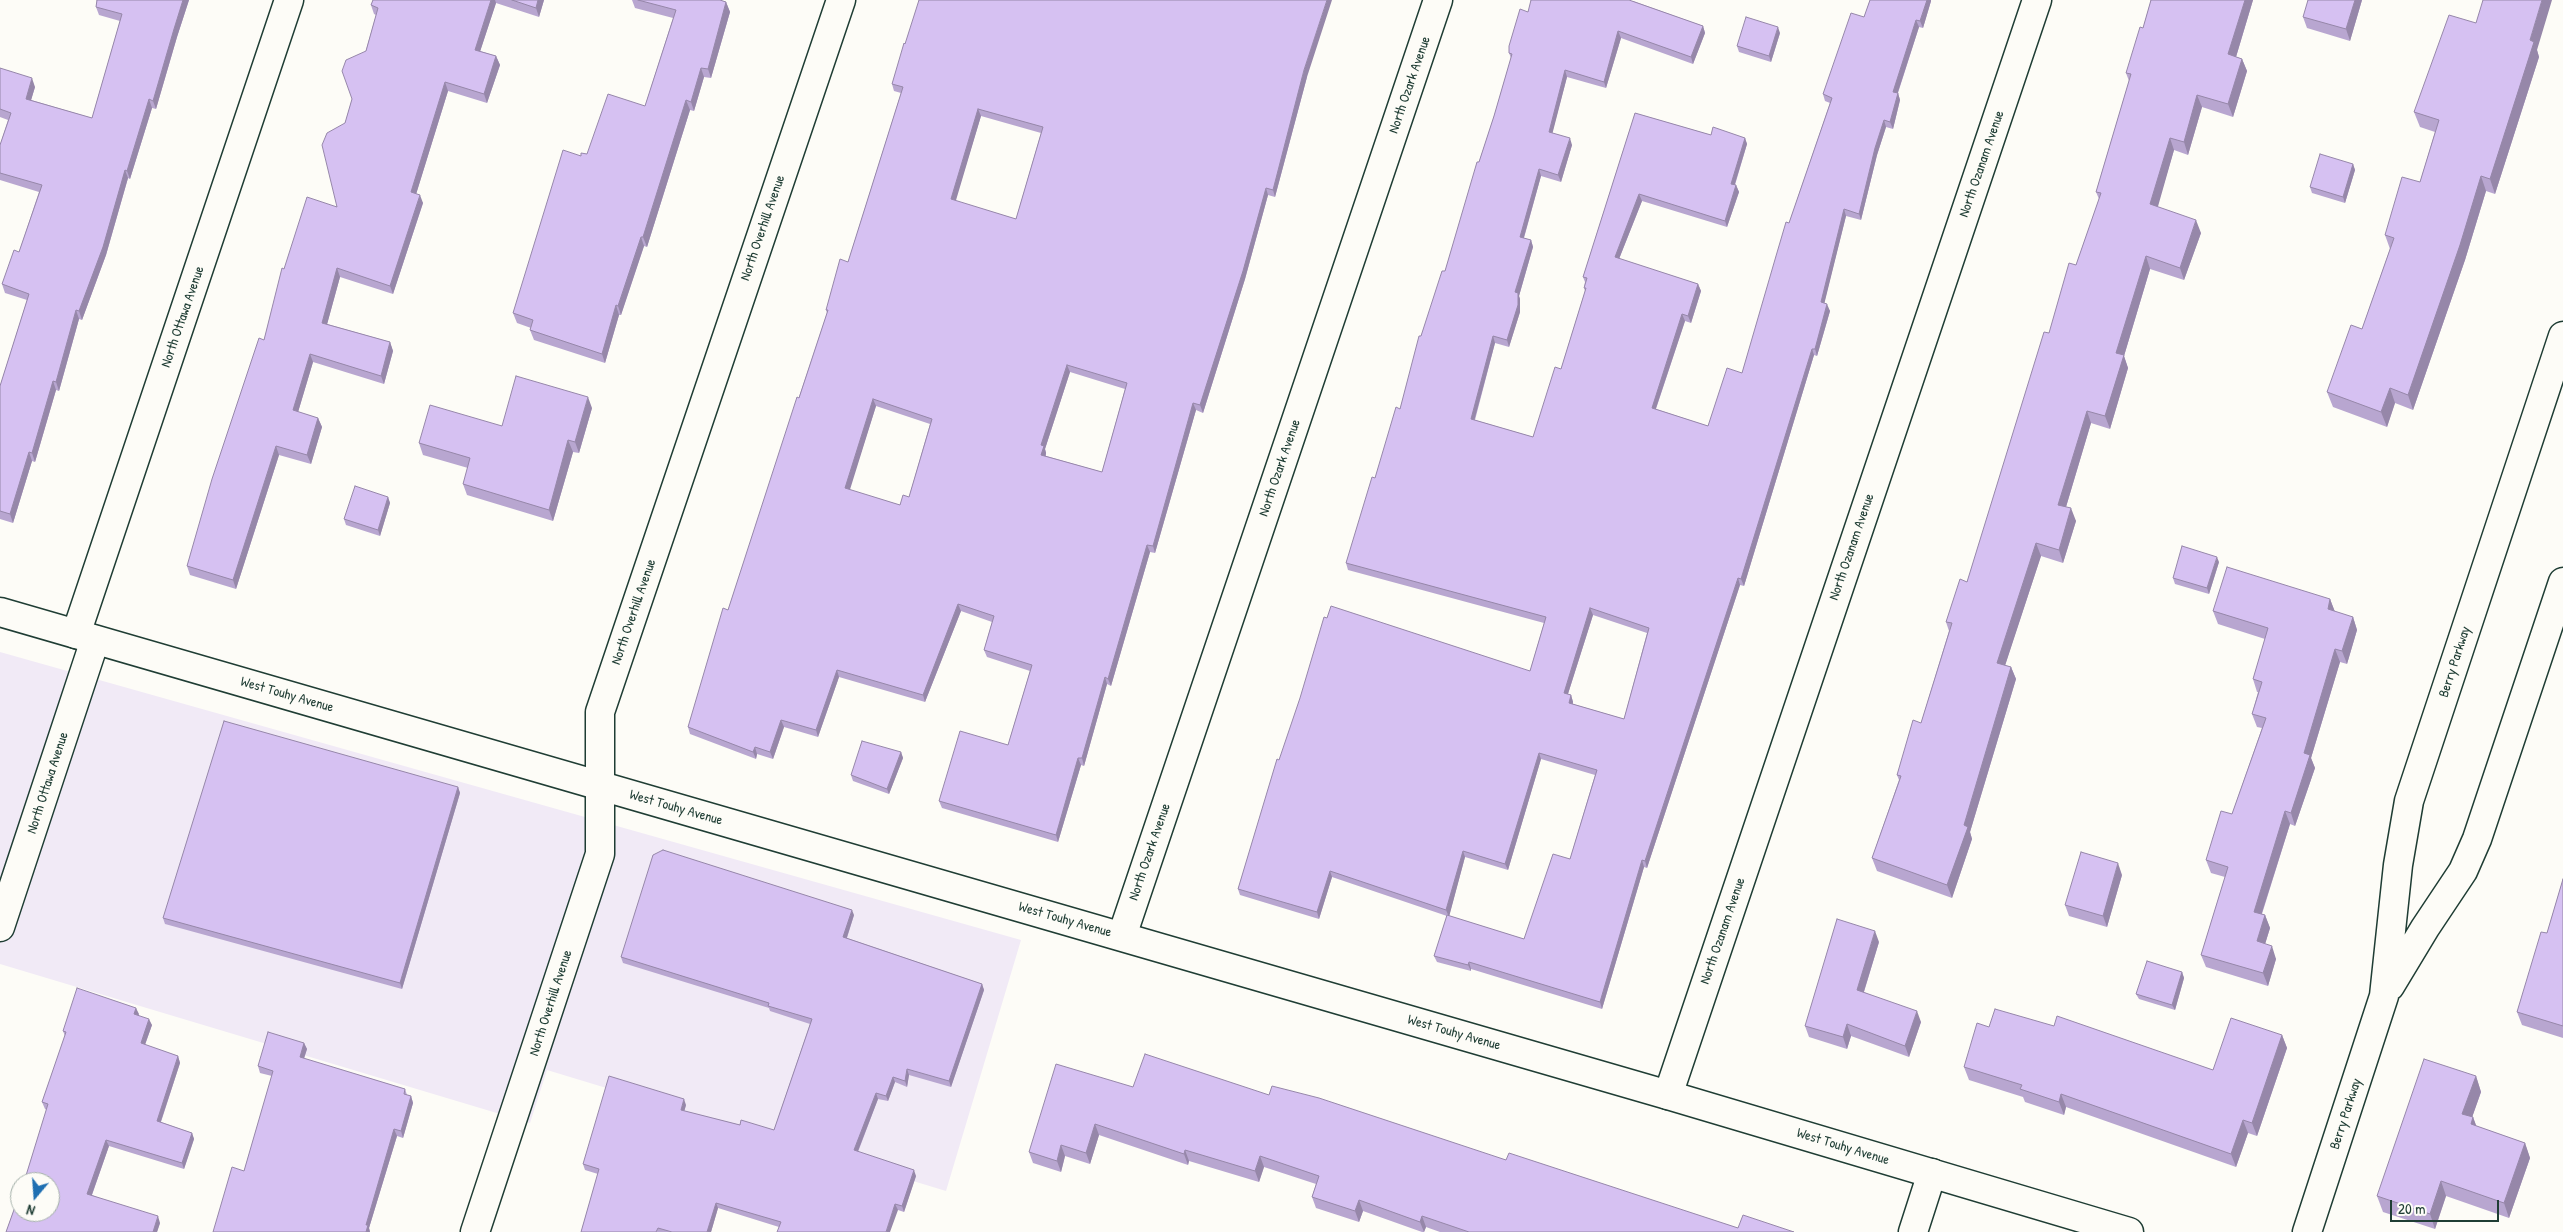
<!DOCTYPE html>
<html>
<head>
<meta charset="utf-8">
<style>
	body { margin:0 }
	#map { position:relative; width:2563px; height:1232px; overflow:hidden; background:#fdfcf7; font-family:"Patrick Hand",sans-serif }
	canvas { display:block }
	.north { position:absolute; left:10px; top:1172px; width:50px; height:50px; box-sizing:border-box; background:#fdfcf7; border:1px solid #a4b0a9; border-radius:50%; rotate:198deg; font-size:14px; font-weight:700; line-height:20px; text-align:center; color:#1f3d34 }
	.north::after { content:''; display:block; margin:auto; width:18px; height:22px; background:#1f6fb2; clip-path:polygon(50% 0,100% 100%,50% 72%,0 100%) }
	.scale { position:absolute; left:2390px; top:1200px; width:109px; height:22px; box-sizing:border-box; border:2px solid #1f3d34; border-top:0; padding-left:6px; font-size:15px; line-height:18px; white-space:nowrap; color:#1f3d34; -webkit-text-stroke:4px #fdfcf7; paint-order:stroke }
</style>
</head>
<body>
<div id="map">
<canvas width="2563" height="1232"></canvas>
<div class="north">N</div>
<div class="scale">20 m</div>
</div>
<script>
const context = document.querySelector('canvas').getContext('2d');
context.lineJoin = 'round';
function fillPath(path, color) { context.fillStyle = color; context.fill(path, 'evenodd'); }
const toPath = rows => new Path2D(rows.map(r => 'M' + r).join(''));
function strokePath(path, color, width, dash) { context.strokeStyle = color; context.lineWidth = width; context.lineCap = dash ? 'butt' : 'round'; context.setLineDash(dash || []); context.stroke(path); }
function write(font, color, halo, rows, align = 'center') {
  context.font = font + ' "Patrick Hand",sans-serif'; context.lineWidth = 4.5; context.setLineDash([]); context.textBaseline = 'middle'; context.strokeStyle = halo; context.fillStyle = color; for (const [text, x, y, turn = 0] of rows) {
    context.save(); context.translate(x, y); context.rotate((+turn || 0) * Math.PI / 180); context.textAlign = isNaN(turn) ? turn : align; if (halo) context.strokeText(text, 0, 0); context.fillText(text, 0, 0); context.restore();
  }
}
fillPath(toPath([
	[0,652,1021,940,946,1191,547,1070,530,1123,0,964]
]), '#f1eaf6');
const minor = toPath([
	[76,634,289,0],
	[0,927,95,640],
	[1122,936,1438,0],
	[2390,986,2425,928,2463,871,2477,839,2563,582],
	[1668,1095,2037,0],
	[475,1232,600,854,600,712,841,0],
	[1913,1232,1932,1173],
	[2307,1232,2384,996,2398,865,2409,801,2563,336]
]);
const secondary = toPath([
	[0,612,1668,1095,2129,1232]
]);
strokePath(minor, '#1f3d34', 31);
strokePath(secondary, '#1f3d34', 31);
strokePath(minor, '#fdfcf7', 28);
strokePath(secondary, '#fdfcf7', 28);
fillPath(toPath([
	[97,0,189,0,177,37,156,109,152,108,130,179,128,178,106,255,82,320,79,319,59,391,56,390,35,462,32,461,13,523,0,519,0,386,27,300,5,293,2,284,19,252,39,192,0,180,0,145,8,120,0,117,0,68,35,87,31,100,92,118,120,21,99,15,96,7],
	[373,0,544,0,539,17,496,3,480,51,496,56,500,65,487,103,448,91,416,194,423,203,393,294,340,277,327,324,390,342,393,351,384,384,313,362,298,412,318,418,322,427,311,464,279,455,236,589,190,575,187,566,264,340,284,269,337,207,345,123,352,99,376,15,374,14,371,5],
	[632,0,720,0,726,2,730,12,711,78,704,77,694,111,690,110,647,247,644,246,621,315,619,315,605,363,534,340,530,330,531,328,517,323,513,313,581,156,587,154,645,106,673,18,635,8],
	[1870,0,1931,0,1931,1,1923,28,1919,27,1898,93,1900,100,1893,129,1886,127,1877,155,1861,220,1846,216,1824,303,1830,311,1817,356,1814,355,1744,586,1740,585,1647,868,1644,867,1602,1009,1471,969,1471,971,1437,962,1434,956,1447,916,1332,877,1319,919,1240,895,1238,889,1279,760,1530,671,1544,623,1348,570,1346,563,1375,478,1400,409,1421,336,1445,271,1479,162,1494,116,1511,58,1509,53,1528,12,1633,1,1703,26,1705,33,1693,64,1621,38,1606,88,1567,77,1552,133,1572,145,1561,182,1541,176,1524,238,1531,240,1533,247,1519,296,1520,299,1520,312,1509,347,1495,343,1475,420,1533,437,1561,369,1585,291,1584,288,1585,282,1583,277,1635,113,1711,135,1745,138,1747,144,1735,185,1736,185,1739,192,1727,227,1642,201,1619,259,1698,284,1701,291,1691,323,1685,321,1656,409,1708,426,1742,373,1789,223,1830,103,1825,101,1823,94,1864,17],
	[1593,615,1647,633,1624,719,1573,704,1573,702,1571,695,1568,694],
	[1541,759,1595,775,1570,859,1524,939,1449,916,1465,857,1508,870],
	[2151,0,2253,0,2236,57,2242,59,2247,71,2233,117,2202,107,2188,155,2174,150,2157,207,2201,233,2184,280,2150,269,2124,356,2128,368,2110,429,2091,423,2066,507,2076,521,2063,563,2041,556,2005,665,2011,667,2016,679,1970,832,1972,839,1952,898,1877,871,1872,858,1899,780,1897,775,1921,723,1949,631,1946,622,1967,582,2049,333,2076,265,2099,199,2096,192,2129,81,2126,73,2143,28],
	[2362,0,2350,41,2307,28,2303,17],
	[2476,23,2537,50,2539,57,2495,194,2486,191,2465,260,2413,410,2395,403,2387,427,2333,407,2327,392,2362,329,2390,249,2385,235,2420,182,2435,132,2420,127,2414,112],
	[1780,33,1771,62,1739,52,1737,46],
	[905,44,1307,77,1275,197,1268,195,1245,279,1203,413,1196,410,1155,553,1150,552,1111,686,1107,684,1084,766,1081,765,1058,842,942,808,939,801,1008,745,1030,671,987,657,984,650,992,622,961,611,925,702,839,677,818,737,784,727,773,759,757,754,756,759,690,734,688,727,728,610,827,313,826,310,848,262,901,93,894,91,892,84],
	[981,116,1041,133,1016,219,955,201],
	[1070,372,1125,389,1102,472,1046,456,1046,453,1045,449],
	[876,406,930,424,909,497,900,505,849,490],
	[2353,164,2355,170,2345,203,2312,193,2310,187],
	[592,408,579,453,573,452,553,521,467,495,463,484,468,468,423,455,419,443,502,426],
	[388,497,390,503,380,536,346,525,344,519],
	[2219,562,2209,594,2175,584,2173,578],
	[2330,599,2335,612,2353,617,2357,630,2347,664,2340,662,2311,758,2315,768,2295,826,2290,824,2262,914,2265,915,2270,928,2265,944,2276,959,2268,986,2206,967,2201,955,2225,877,2211,873,2206,860,2232,814,2262,728,2257,727,2252,714,2258,692,2257,692,2253,679,2265,639,2218,624,2213,611],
	[901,752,903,758,889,794,853,781,851,775],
	[458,787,460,793,402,989,165,924,163,918],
	[2122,875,2107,927,2069,916,2065,905],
	[2563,879,2563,1038,2522,1025,2517,1012,2547,933],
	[854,915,847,938,982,984,984,990,951,1087,909,1075,907,1087,895,1082,888,1101,878,1099,858,1152,916,1176,904,1212,898,1210,779,1227,718,1208,711,1232,581,1232,598,1174,585,1170,583,1164,686,1105,684,1111,740,1125,774,1130,810,1024,770,1011,769,1008,623,963,621,957],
	[1879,942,1864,992,1921,1022,1909,1057,1851,1036,1847,1049,1809,1037,1805,1026],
	[2182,972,2184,978,2175,1010,2139,999,2136,994],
	[136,1008,138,1015,152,1025,145,1045,178,1056,180,1063,161,1122,192,1133,194,1139,184,1169,109,1146,92,1195,160,1223,157,1232,6,1232,30,1164,47,1110,45,1109,42,1102,65,1036,63,1031],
	[2054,1026,2213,1070,2282,1035,2287,1048,2257,1136,2248,1133,2236,1167,2066,1107,2064,1115,2025,1102,2023,1097,1969,1080,1964,1067,1989,1027],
	[304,1043,307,1049,304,1059,405,1089,407,1095,411,1096,413,1103,403,1138,397,1136,369,1228,370,1232,244,1171,272,1076,260,1073,258,1066],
	[2476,1076,2481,1092,2472,1117,2473,1117,2476,1126,2525,1143,2530,1158,2509,1218,2446,1196,2435,1229,2383,1212,2377,1196],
	[1133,1087,1269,1095,1506,1160,1738,1228,1794,1232,1440,1232,1426,1227,1424,1232,1422,1232,1363,1211,1359,1222,1316,1208,1312,1197,1316,1184,1264,1167,1259,1182,1189,1161,1188,1165,1099,1135,1090,1164,1065,1156,1061,1172,1033,1163,1029,1152]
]), '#b8a6d0');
fillPath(toPath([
	[183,0,189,0,177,37,156,109,153,101,174,29],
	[491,0,495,0,496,3,478,58,475,50],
	[538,0,544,0,539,17,536,8],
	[1327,0,1332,0,1307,77,1275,197,1273,190,1304,70],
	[1927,0,1931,0,1931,1,1923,28,1920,21],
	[2245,0,2253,0,2233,67,2228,54],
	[2355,0,2362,0,2350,41,2346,29],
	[2542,0,2552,0,2537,50,2539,57,2495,194,2490,179,2530,40],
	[726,2,730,12,711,78,708,69],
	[1916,20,1919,27,1896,98,1893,92],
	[1703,26,1705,33,1693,64,1691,57],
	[1778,27,1780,33,1771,62,1769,56],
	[1618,31,1621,38,1606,88,1604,82],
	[496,56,500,65,487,103,484,94],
	[2242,59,2247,71,2233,117,2228,104],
	[701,68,704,77,694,111,691,102],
	[1565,70,1567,77,1551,139,1549,132],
	[32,78,35,87,29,107,26,99],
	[445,82,448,91,414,201,411,192],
	[1898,93,1900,100,1893,129,1890,122],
	[2197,95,2202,107,2188,155,2184,142],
	[149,99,152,108,130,179,127,171],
	[686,100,690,110,647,247,643,237],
	[978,109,981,116,954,207,951,199],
	[1884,120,1886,127,1877,155,1861,220,1859,214,1875,148],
	[1570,138,1572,145,1561,182,1558,175],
	[1745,138,1747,144,1733,190,1731,184],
	[2170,138,2174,150,2155,217,2150,204],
	[2353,164,2355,170,2345,203,2343,197],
	[1539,169,1541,176,1522,244,1520,237],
	[125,170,128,178,106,255,82,320,79,311],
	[2481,176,2486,191,2465,260,2413,410,2408,395],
	[1736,185,1739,192,1727,227,1725,221],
	[1266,188,1268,195,1245,279,1203,413,1200,405],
	[1639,194,1642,201,1617,264,1615,257],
	[420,195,423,203,393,294,390,286],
	[1844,209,1846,216,1823,309,1821,302],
	[2196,220,2201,233,2184,280,2180,268],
	[641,237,644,246,621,315,618,306],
	[1531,240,1533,247,1519,296,1520,299,1520,312,1509,347,1507,340,1515,292],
	[2146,256,2150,269,2124,356,2128,368,2110,429,2105,416,2116,353],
	[337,268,340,277,325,332,322,323],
	[1698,284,1701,291,1691,323,1688,316],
	[1827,304,1830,311,1817,356,1815,349],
	[616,305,619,315,605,363,602,354],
	[76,310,79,319,59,391,56,382],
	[1682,314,1685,321,1654,414,1652,408],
	[1493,336,1495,343,1473,425,1471,419],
	[390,342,393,351,384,384,381,376],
	[1812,349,1814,355,1744,586,1741,579],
	[310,354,313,362,296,419,293,410],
	[1067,365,1070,372,1045,449,1046,453,1044,462,1041,455,1041,445],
	[53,381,56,390,35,462,32,453],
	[2390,388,2395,403,2387,427,2381,412],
	[588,397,592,408,579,453,575,442],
	[873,399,876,406,848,496,845,488],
	[1193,403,1196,410,1155,553,1153,546],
	[2087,411,2091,423,2063,517,2058,505],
	[318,418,322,427,311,464,307,455],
	[568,440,573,452,553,521,549,510],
	[276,446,279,455,236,589,233,580],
	[29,452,32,461,13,523,10,514],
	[388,497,390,503,380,536,378,530],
	[2071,508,2076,521,2063,563,2059,550],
	[2036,543,2041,556,2002,675,1997,663],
	[1147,545,1150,552,1111,686,1108,679],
	[2217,557,2219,562,2209,594,2207,588],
	[1738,578,1740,585,1647,868,1645,861],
	[2330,599,2335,612,2328,609],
	[958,604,961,611,925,702,923,695],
	[1590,608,1593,615,1566,700,1564,693],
	[2353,617,2357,630,2347,664,2342,651],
	[2335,649,2340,662,2311,758,2315,768,2295,826,2291,813,2304,753],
	[2011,667,2016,679,1970,832,1972,839,1952,898,1947,885,1964,825],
	[837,670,839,677,818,737,816,730],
	[1105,677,1107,684,1084,766,1082,758],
	[1571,695,1573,702,1571,709,1569,703],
	[781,720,784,727,773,759,770,752],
	[755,747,757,754,756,759,753,752],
	[901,752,903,758,889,794,887,789],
	[1539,753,1541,759,1508,870,1505,864],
	[1078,758,1081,765,1058,842,1056,835],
	[458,787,460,793,402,989,400,983],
	[2285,811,2290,824,2258,925,2254,912],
	[1463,851,1465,857,1449,917,1446,910],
	[1642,860,1644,867,1602,1009,1600,1002],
	[2118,863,2122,875,2107,927,2103,916],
	[1330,871,1332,877,1319,919,1317,912],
	[852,910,854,915,845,943,843,937],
	[2265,915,2270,928,2262,954,2257,941],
	[1875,931,1879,942,1861,1001,1857,990],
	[2272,946,2276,959,2268,986,2263,973],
	[1469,962,1471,969,1471,971,1468,965],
	[2182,972,2184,978,2175,1010,2172,1005],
	[982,984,984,990,951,1087,949,1081],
	[136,1008,139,1014,137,1021,134,1014],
	[1917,1011,1921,1022,1909,1057,1905,1046],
	[149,1019,152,1025,143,1050,141,1043],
	[1847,1024,1851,1036,1847,1049,1843,1037],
	[2282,1035,2287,1048,2257,1136,2252,1123],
	[304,1043,307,1049,302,1064,300,1057],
	[178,1056,180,1063,159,1127,157,1121],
	[907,1069,909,1075,907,1087,905,1081],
	[2476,1076,2481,1092,2468,1129,2462,1114],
	[893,1077,895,1082,888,1101,886,1096],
	[876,1093,878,1099,856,1156,854,1150],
	[2061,1094,2066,1107,2064,1115,2059,1102],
	[411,1096,413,1103,403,1138,401,1131],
	[684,1099,686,1105,683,1116,681,1110],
	[2473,1117,2479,1133,2471,1124],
	[2243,1120,2248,1133,2236,1167,2231,1154],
	[1095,1124,1099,1135,1090,1164,1086,1153],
	[394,1129,397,1136,369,1228,370,1232,366,1232,366,1225],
	[192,1133,194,1139,184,1169,182,1163],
	[106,1140,109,1146,90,1200,87,1194],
	[2525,1143,2530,1158,2509,1218,2504,1203],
	[1061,1145,1065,1156,1061,1172,1057,1161],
	[1185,1150,1189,1161,1188,1165,1184,1154],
	[1260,1156,1264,1167,1259,1182,1255,1171],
	[914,1170,916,1176,904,1212,902,1206],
	[2441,1181,2446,1196,2435,1229,2430,1214],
	[1359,1200,1363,1211,1359,1222,1355,1211],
	[716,1203,718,1208,711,1232,707,1232],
	[895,1204,898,1210,890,1232,886,1232],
	[158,1216,160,1223,157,1232,153,1232],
	[1422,1216,1426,1227,1424,1232,1420,1222]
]), '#9687a9');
const building = toPath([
	[97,0,183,0,174,29,153,101,149,99,127,171,125,170,103,247,79,311,76,310,56,382,53,381,32,453,29,452,10,514,0,511,0,386,29,294,2,284,14,250,19,252,42,185,0,173,0,145,11,113,0,109,0,68,32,78,26,99,92,118,122,14,96,7,97,0],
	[373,0,491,0,475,50,496,56,484,94,445,82,411,192,420,195,390,286,337,268,322,323,390,342,381,376,310,354,293,410,318,418,307,455,276,446,233,580,187,566,212,479,259,338,264,340,282,268,284,269,307,197,337,207,322,145,327,133,345,123,352,99,342,71,346,60,366,51,378,8,371,5,373,0],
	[512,0,538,0,536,8,512,0],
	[638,0,720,0,726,2,708,69,701,68,691,102,686,100,643,237,641,237,618,306,616,305,602,354,530,330,533,320,513,313,563,150,581,156,581,153,587,154,608,94,645,106,676,10,638,0],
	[919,0,1327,0,1304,70,1273,190,1266,188,1243,271,1200,405,1193,403,1153,546,1147,545,1108,679,1105,677,1082,758,1078,758,1056,835,939,801,960,731,1008,745,1032,665,984,650,994,616,958,604,923,695,837,670,816,730,781,720,770,752,755,747,753,752,688,727,723,608,728,610,797,397,799,398,828,310,826,310,840,259,848,262,903,87,892,84,904,43,905,44,919,0],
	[978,109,1043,127,1016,219,951,199,978,109],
	[1067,365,1127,383,1102,472,1041,455,1044,446,1041,445,1067,365],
	[873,399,932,419,909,497,903,495,900,505,845,488,873,399],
	[1531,0,1629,0,1703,26,1691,57,1618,31,1604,82,1565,70,1549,132,1570,138,1558,175,1539,169,1520,237,1531,240,1515,292,1518,293,1518,305,1507,340,1493,336,1471,419,1533,437,1555,367,1561,369,1586,288,1584,288,1587,278,1583,277,1635,113,1711,135,1713,127,1745,138,1731,184,1736,185,1725,221,1639,194,1615,257,1698,284,1688,316,1682,314,1652,408,1708,426,1727,368,1742,373,1776,256,1786,222,1789,223,1832,98,1823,94,1851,13,1864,17,1870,0,1927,0,1920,21,1916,20,1893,92,1898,93,1890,122,1884,120,1875,148,1859,214,1844,209,1821,302,1827,304,1815,349,1812,349,1741,579,1738,578,1645,861,1642,860,1600,1002,1469,962,1468,965,1434,956,1447,915,1524,939,1553,854,1570,859,1597,770,1539,753,1505,864,1463,851,1446,910,1330,871,1317,912,1238,889,1277,759,1279,760,1300,698,1324,617,1327,618,1331,606,1530,671,1546,617,1346,563,1372,477,1375,478,1396,407,1400,409,1419,336,1421,336,1442,271,1445,271,1477,162,1479,162,1494,116,1512,54,1509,53,1509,46,1520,9,1528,12,1531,0],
	[1590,608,1649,628,1624,719,1569,703,1571,695,1564,693,1590,608],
	[2151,0,2245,0,2228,54,2242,59,2228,104,2197,95,2184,142,2170,138,2150,204,2196,220,2180,268,2146,256,2116,353,2124,355,2105,416,2087,411,2058,505,2071,508,2059,550,2036,543,1997,663,2011,667,1964,825,1968,827,1947,885,1872,858,1901,776,1897,775,1913,720,1921,723,1952,623,1946,622,1960,579,1967,582,2044,332,2049,333,2069,263,2076,265,2101,193,2096,192,2131,74,2126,73,2140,27,2143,28,2151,0],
	[2308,0,2355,0,2346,29,2303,17,2308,0],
	[2483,0,2542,0,2530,40,2534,42,2490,179,2481,176,2460,245,2408,395,2390,388,2381,412,2327,392,2351,325,2362,329,2394,238,2385,235,2402,177,2420,182,2439,120,2414,112,2449,15,2476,23,2483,0],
	[1746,17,1778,27,1769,56,1737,46,1746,17],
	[2320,154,2353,164,2343,197,2310,187,2320,154],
	[516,376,588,397,575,442,568,440,549,510,463,484,470,458,419,443,430,405,502,426,516,376],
	[355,486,388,497,378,530,344,519,355,486],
	[2182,546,2217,557,2207,588,2173,578,2182,546],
	[2227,567,2330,599,2328,609,2353,617,2342,651,2335,649,2304,753,2310,755,2291,813,2285,811,2254,912,2265,915,2257,941,2272,946,2263,973,2201,955,2228,867,2206,860,2221,811,2232,814,2266,718,2252,714,2262,682,2253,679,2268,628,2213,611,2227,567],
	[224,721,458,787,400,983,163,918,224,721],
	[862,741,901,752,887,789,851,775,862,741],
	[663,850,852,910,843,937,982,984,949,1081,907,1069,905,1081,893,1077,886,1096,876,1093,854,1150,914,1170,902,1206,895,1204,886,1232,777,1232,781,1222,716,1203,707,1232,672,1232,658,1228,656,1232,581,1232,599,1169,583,1164,609,1076,684,1099,681,1110,740,1125,741,1120,774,1130,812,1019,768,1006,769,1003,621,957,653,855,663,850],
	[2081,852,2118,863,2103,916,2065,905,2081,852],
	[2563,879,2563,1026,2517,1012,2541,932,2547,933,2563,879],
	[1837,919,1875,931,1857,990,1917,1011,1905,1046,1847,1024,1843,1037,1805,1026,1837,919],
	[2147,961,2182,972,2172,1005,2136,994,2147,961],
	[77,988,136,1008,134,1014,149,1019,141,1043,178,1056,157,1121,192,1133,182,1163,106,1140,87,1194,158,1216,153,1232,6,1232,20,1193,20,1212,50,1212,50,1182,24,1182,48,1104,42,1102,66,1032,63,1031,77,988],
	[1995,1009,2054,1026,2057,1016,2213,1070,2231,1018,2282,1035,2252,1123,2243,1120,2231,1154,2061,1094,2059,1102,2020,1089,2022,1085,1964,1067,1977,1023,1989,1027,1995,1009],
	[268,1032,304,1043,300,1057,405,1089,404,1094,411,1096,401,1131,394,1129,366,1225,368,1225,366,1232,213,1232,232,1167,244,1171,273,1071,258,1066,268,1032],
	[1145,1054,1269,1095,1272,1086,1319,1098,1506,1160,1509,1153,1738,1228,1743,1215,1794,1232,1469,1232,1422,1216,1420,1222,1359,1200,1355,1211,1312,1197,1319,1176,1260,1156,1255,1171,1185,1150,1184,1154,1095,1124,1086,1153,1061,1145,1057,1161,1029,1152,1056,1064,1133,1087,1145,1054],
	[2424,1059,2476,1076,2462,1114,2473,1117,2471,1124,2525,1143,2504,1203,2441,1181,2430,1214,2377,1196,2424,1059]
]);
fillPath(building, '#d6c1f2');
strokePath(building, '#9687a9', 1);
write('14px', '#1f3d34', '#fdfcf7', [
	["North Ozark Avenue",1410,85,-71],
	["North Ozanam Avenue",1982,164,-71],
	["North Overhill Avenue",763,228,-71],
	["North Ottawa Avenue",183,317,-71],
	["North Ozark Avenue",1280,468,-71],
	["North Ozanam Avenue",1852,547,-71],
	["North Overhill Avenue",634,612,-71],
	["Berry Parkway",2455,662,-72],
	["West Touhy Avenue",287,695,16],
	["North Ottawa Avenue",48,783,-72],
	["West Touhy Avenue",676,808,16],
	["North Ozark Avenue",1150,852,-71],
	["West Touhy Avenue",1065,920,16],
	["North Ozanam Avenue",1723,931,-71],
	["North Overhill Avenue",551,1003,-72],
	["West Touhy Avenue",1454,1033,16],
	["Berry Parkway",2346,1114,-72],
	["West Touhy Avenue",1843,1147,17]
]);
</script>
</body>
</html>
